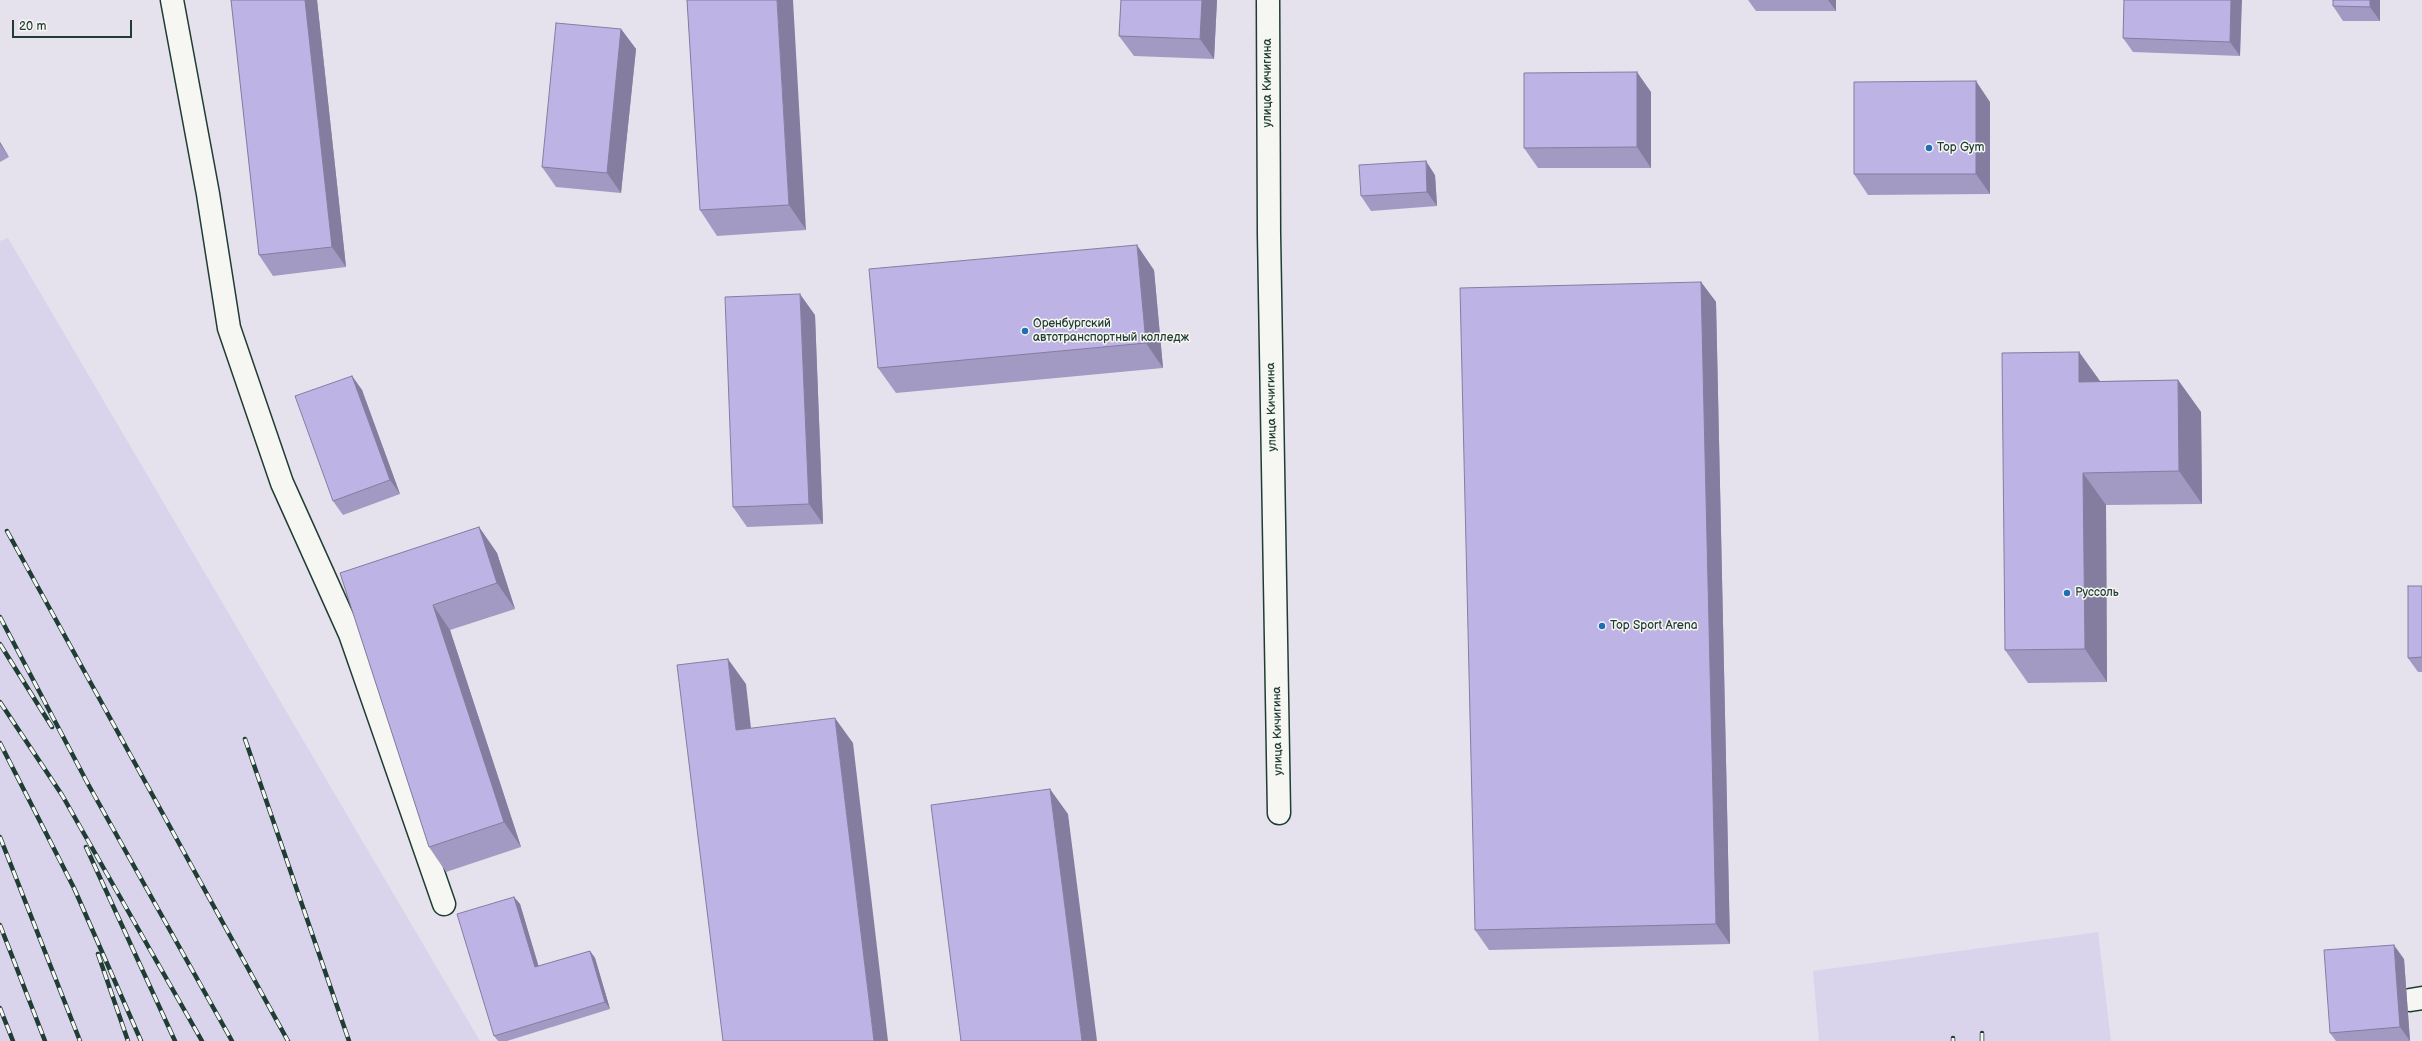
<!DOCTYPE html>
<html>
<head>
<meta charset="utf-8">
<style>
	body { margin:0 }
	#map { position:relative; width:2422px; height:1041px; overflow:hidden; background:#e5e2ee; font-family:"Balsamiq Sans",sans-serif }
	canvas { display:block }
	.scale { position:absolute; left:12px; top:20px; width:120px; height:18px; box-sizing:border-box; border:2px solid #1f3d34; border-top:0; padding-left:5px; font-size:12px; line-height:14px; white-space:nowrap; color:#1f3d34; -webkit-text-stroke:3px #f6f6f2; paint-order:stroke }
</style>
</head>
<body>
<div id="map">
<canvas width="2422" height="1041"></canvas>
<div class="scale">20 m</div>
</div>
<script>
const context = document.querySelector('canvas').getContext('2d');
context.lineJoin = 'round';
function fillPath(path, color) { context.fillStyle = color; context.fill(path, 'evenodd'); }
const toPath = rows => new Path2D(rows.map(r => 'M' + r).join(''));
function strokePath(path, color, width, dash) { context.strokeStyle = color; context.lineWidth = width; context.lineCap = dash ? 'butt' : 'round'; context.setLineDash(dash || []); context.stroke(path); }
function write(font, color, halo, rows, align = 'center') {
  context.font = font + ' "Balsamiq Sans",sans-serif'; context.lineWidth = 3; context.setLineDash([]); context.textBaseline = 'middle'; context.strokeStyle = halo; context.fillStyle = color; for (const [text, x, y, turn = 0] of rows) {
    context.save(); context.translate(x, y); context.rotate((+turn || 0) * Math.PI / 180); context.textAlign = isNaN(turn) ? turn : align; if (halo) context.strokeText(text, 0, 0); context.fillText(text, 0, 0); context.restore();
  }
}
fillPath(toPath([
	[8,238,480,1041,0,1041,0,241],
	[2098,932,2111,1041,1819,1041,1813,971]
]), '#d9d4eb');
const minor = toPath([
	[172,0,208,194,229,328,282,483,350,634,444,904],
	[1268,0,1269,234,1279,813],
	[2410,1000,2422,998]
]);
strokePath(minor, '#1f3d34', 25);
strokePath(minor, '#f6f6f2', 22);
const rail = toPath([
	[7,531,288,1041],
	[0,617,88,784,232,1041],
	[0,644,52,727],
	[0,702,62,795,202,1041],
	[245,739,349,1041],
	[0,743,74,888,141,1041],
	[0,837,80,1041],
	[86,847,175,1041],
	[0,925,45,1041],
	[98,954,128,1041],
	[0,1008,13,1041],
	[1982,1033,1982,1041],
	[1953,1038,1953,1041]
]);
strokePath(rail, '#1f3d34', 4.5);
strokePath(rail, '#f6f6f2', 3, [9]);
fillPath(toPath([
	[231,0,317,0,346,267,273,276,259,255],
	[687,0,806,230,717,236,700,210],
	[1121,0,1217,0,1214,59,1134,56,1119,36],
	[1748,0,1836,0,1836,11,1756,11],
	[2124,0,2241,0,2240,56,2133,52,2123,38],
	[2380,0,2380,21,2343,21,2333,6],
	[621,29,636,49,621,193,556,187,542,167],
	[1651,92,1651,168,1538,168,1524,148],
	[1990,102,1990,194,1868,195,1854,174],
	[0,142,9,157,0,162],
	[1435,175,1437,206,1371,211,1361,196],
	[1154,270,1163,368,896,393,878,368],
	[1701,282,1716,302,1730,944,1489,950,1475,930],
	[815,315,823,524,747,527,733,507],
	[2079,352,2100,381,2178,380,2201,412,2202,504,2106,505,2107,682,2028,683,2005,650],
	[352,376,362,390,400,494,343,515,333,501],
	[479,527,497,553,515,609,450,630,521,847,446,872,429,847,340,573],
	[2422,586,2422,672,2418,672,2408,658],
	[514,897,520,904,538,966,590,951,595,958,610,1009,507,1041,498,1041,494,1036],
	[2404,959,2410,1041,2336,1041,2330,1033]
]), '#a39ac4');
fillPath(toPath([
	[305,0,317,0,346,267,332,247],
	[777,0,793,0,806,230,789,205],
	[1202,0,1217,0,1214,59,1200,39],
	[1828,0,1836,0,1836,11],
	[2231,0,2242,0,2240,56,2230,42],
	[2370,0,2380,0,2380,21,2370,7],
	[621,29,636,49,621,193,607,173],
	[1637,72,1651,92,1651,168,1637,147],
	[1976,81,1990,102,1990,194,1976,174],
	[0,142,9,157,0,144],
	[1426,161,1435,175,1437,206,1427,192],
	[1137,245,1154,270,1163,368,1146,343],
	[1701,282,1716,302,1730,944,1716,924],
	[800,294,815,315,823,524,809,504],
	[2079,352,2102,384,2079,382],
	[352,376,362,390,400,494,390,480],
	[2178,380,2201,412,2202,504,2179,471],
	[2083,473,2106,505,2107,682,2085,649],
	[479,527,497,553,515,609,497,583],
	[433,605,450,630,521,847,504,822],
	[728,659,746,684,754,755,736,730],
	[835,718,853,743,888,1041,874,1041],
	[1050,789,1068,814,1097,1041,1082,1041],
	[514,897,520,904,541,974,535,967],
	[2394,945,2404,959,2410,1041,2400,1027],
	[590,951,595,958,610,1009,605,1002]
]), '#847da0');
const building = toPath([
	[231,0,305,0,332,247,259,255,231,0],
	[687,0,777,0,789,205,700,210,687,0],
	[1121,0,1202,0,1200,39,1119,36,1121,0],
	[2124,0,2231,0,2230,42,2123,38,2124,0],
	[2333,0,2370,0,2370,7,2333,6,2333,0],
	[556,23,621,29,607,173,542,167,556,23],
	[1637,72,1637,147,1524,148,1524,73,1637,72],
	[1976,81,1976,174,1854,174,1854,82,1976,81],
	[1426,161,1427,192,1361,196,1359,165,1426,161],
	[1137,245,1146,343,878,368,869,269,1137,245],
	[1701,282,1716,924,1475,930,1460,288,1701,282],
	[800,294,809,504,733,507,725,297,800,294],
	[2079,352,2079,382,2178,380,2179,471,2083,473,2085,649,2005,650,2002,353,2079,352],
	[352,376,390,480,333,501,295,396,352,376],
	[479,527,497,583,433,605,504,822,429,847,340,573,479,527],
	[2408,586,2422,586,2422,657,2408,658,2408,586],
	[728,659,736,730,835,718,874,1041,723,1041,677,665,728,659],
	[1050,789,1082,1041,961,1041,931,805,1050,789],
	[514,897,535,967,590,951,605,1002,494,1036,457,914,514,897],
	[2394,945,2400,1027,2330,1033,2324,950,2394,945]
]);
fillPath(building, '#bdb3e4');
strokePath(building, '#847da0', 1);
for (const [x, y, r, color] of [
	[1929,148,4,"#1f6fb2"],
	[1025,331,4,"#1f6fb2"],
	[2067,593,4,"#1f6fb2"],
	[1602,626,4,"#1f6fb2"]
]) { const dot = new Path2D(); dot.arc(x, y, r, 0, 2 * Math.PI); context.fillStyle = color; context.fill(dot); strokePath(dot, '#f6f6f2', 1.5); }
write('12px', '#1f3d34', '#f6f6f2', [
	["улица Кичигина",1268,83,-90],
	["улица Кичигина",1272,407,-91],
	["улица Кичигина",1278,731,-91]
]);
write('12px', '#1f3d34', '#f6f6f2', [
	["Top Gym",1937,148],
	["Оренбургский",1033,324],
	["автотранспортный колледж",1033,338],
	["Руссоль",2075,593],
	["Top Sport Arena",1610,626]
], 'left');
</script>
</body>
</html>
